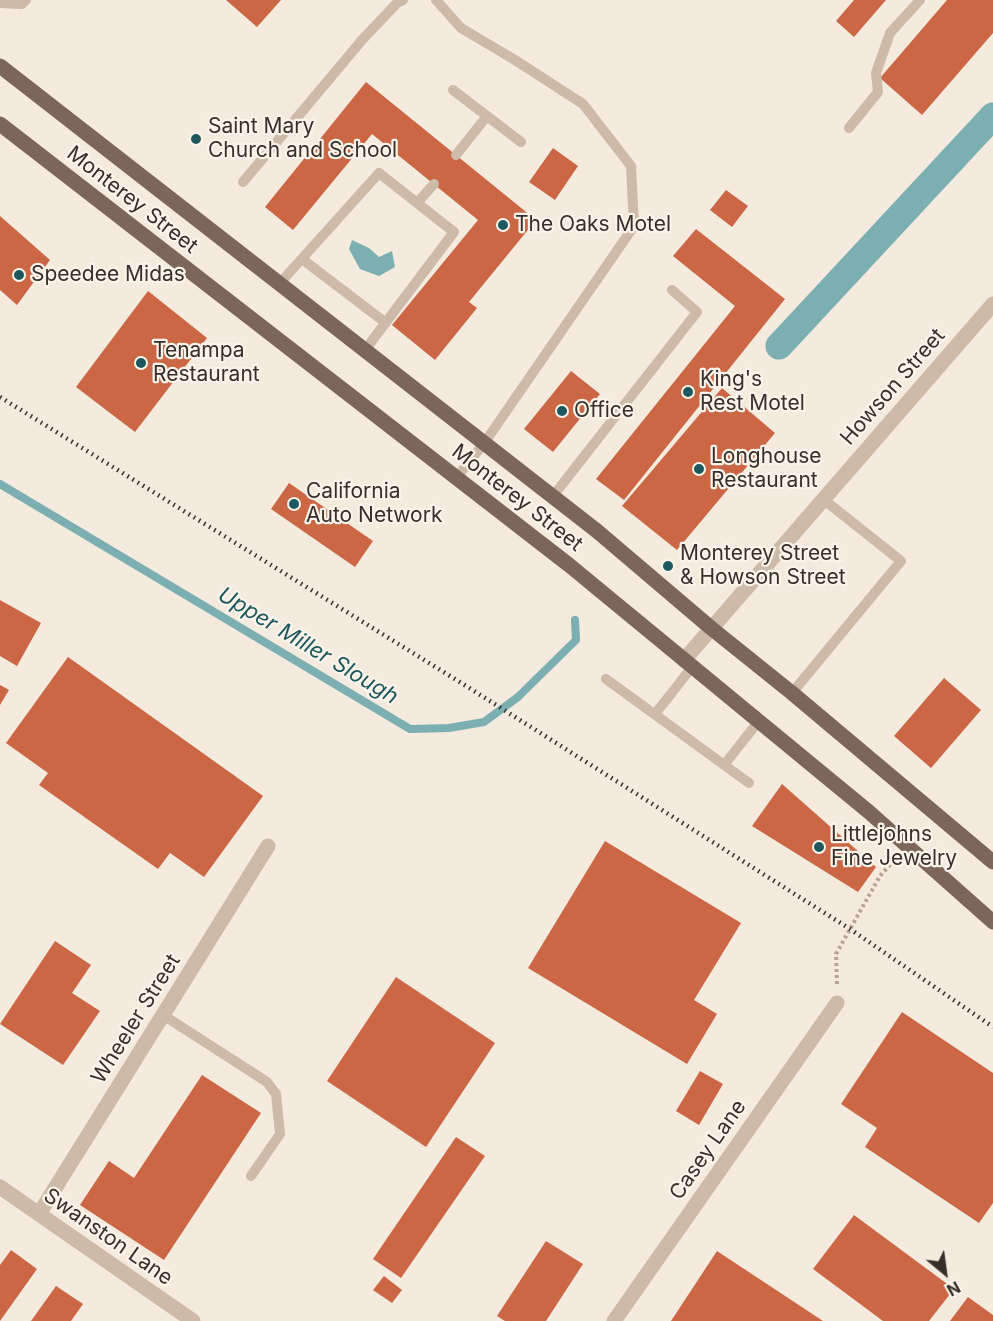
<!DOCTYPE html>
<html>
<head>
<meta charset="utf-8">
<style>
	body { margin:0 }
	#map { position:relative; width:993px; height:1321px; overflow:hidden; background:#f4eade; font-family:Inter,sans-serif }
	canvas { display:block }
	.north { position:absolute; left:915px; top:1243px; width:60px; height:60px; -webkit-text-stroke:4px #fbf4eb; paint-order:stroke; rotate:151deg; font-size:16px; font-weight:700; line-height:24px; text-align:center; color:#392e29 }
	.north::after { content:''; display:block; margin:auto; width:21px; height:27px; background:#392e29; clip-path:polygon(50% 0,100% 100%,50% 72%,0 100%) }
</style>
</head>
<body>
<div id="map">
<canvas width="993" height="1321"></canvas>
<div class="north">N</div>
</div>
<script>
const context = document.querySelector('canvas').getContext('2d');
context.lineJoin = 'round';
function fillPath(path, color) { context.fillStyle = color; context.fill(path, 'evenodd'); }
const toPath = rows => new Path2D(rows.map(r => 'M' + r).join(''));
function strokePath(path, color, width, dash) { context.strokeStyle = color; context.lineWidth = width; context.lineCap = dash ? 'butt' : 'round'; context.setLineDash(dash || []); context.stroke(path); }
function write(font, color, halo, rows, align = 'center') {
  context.font = font + ' Inter,sans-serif'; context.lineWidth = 4.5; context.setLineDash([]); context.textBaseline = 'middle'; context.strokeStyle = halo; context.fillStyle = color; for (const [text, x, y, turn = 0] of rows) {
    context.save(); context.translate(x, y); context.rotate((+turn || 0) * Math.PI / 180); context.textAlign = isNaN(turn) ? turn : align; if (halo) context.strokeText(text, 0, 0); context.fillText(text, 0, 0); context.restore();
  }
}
fillPath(toPath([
	[352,240,369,248,379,257,392,251,395,267,379,276,360,269,349,249]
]), '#7bafb2');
strokePath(toPath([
	[0,484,410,729,449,728,484,722,518,697,576,640,575,620]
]), '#7bafb2', 8);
strokePath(toPath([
	[779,346,993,116]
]), '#7bafb2', 27);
fillPath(toPath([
	[226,0,281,0,257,27],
	[854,0,886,0,854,37,836,21],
	[947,0,993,0,993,33,922,115,880,78],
	[366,82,536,220,469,302,477,308,435,360,392,325,478,220,372,134,293,230,265,207],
	[553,148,578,166,555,200,529,182],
	[726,190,748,206,732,227,710,210],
	[0,216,50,260,17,305,0,290],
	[696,229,785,299,624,500,596,479,735,306,673,256],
	[148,291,207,338,135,432,76,387],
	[571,371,600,394,553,452,524,429],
	[722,388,775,433,677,550,622,506],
	[289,483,373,541,355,567,271,509],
	[0,600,41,623,17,666,0,656],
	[68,657,263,796,204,877,170,853,158,869,39,785,48,773,6,743],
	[944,678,981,710,931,768,894,736],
	[0,685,9,690,0,705],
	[782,784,876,867,858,892,752,826],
	[605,841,741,923,694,1000,717,1014,687,1064,528,968],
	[55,941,91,965,72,993,100,1011,63,1065,0,1024],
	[396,977,495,1043,426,1147,327,1081],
	[902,1012,993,1073,993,1203,979,1223,865,1147,877,1128,841,1104],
	[700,1071,723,1084,699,1125,676,1111],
	[202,1075,261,1113,164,1260,80,1205,109,1161,134,1178],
	[456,1137,485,1156,401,1278,373,1259],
	[854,1215,954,1289,929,1321,883,1321,813,1269],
	[546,1241,583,1264,546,1321,505,1321,497,1316],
	[11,1250,37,1269,0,1321,0,1265],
	[717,1251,823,1321,671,1321],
	[384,1276,402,1290,392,1303,373,1290],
	[56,1286,83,1304,71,1321,31,1321],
	[968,1297,993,1315,993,1321,950,1321]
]), '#cb6744');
strokePath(toPath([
	[837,984,836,954,880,876,895,859]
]), '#b9a493', 4, [3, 3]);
strokePath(toPath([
	[436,0,461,28,515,60,583,104,631,166,634,226,485,442,457,477],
	[0,3,22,4,26,0],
	[453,90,487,116],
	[849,128,878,92,876,73,890,33,920,0],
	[456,155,487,116,521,142],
	[243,182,362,40,397,3,403,0],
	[417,203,434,184],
	[302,259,386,323],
	[280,283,379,173,454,232,365,350],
	[553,496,697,312,672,290],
	[606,679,749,783],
	[792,693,901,561,823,499],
	[655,714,692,667],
	[724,765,758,722],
	[163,1015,267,1082,276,1094,280,1134,251,1176]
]), '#cdbaa9', 10);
strokePath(toPath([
	[684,660,993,304],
	[0,1187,193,1321],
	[39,1214,268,846],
	[614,1321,837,1003]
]), '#cdbaa9', 15);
strokePath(toPath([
	[0,66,597,531,711,628,792,693,993,862],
	[0,124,569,565,869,812,993,922]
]), '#7c655a', 15);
strokePath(toPath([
	[0,397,463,684,850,929,993,1027]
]), '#392e29', 4.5, [1.5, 4.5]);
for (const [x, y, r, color] of [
	[196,139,6,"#1c585d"],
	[503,225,6,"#1c585d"],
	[19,275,6,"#1c585d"],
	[141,363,6,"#1c585d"],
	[688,392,6,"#1c585d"],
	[562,411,6,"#1c585d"],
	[699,469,6,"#1c585d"],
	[294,504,6,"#1c585d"],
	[668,566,6,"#1c585d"],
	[819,847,6,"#1c585d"]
]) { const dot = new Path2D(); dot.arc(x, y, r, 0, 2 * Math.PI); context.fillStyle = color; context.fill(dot); strokePath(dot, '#fbf4eb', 2); }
write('21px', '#392e29', '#fbf4eb', [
	["Saint Mary",208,127],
	["Church and School",208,151],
	["The Oaks Motel",515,225],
	["Speedee Midas",31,275],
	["Tenampa",153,351],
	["Restaurant",153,375],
	["King's",700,380],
	["Rest Motel",700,404],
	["Office",574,411],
	["Longhouse",711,457],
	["Restaurant",711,481],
	["California",306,492],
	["Auto Network",306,516],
	["Monterey Street",680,554],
	["& Howson Street",680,578],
	["Littlejohns",831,835],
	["Fine Jewelry",831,859]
], 'left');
write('21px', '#392e29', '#fbf4eb', [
	["Monterey Street",132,200,38],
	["Howson Street",893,387,-49],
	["Monterey Street",517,498,38],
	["Wheeler Street",136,1019,-58],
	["Casey Lane",708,1150,-55],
	["Swanston Lane",108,1237,35]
]);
write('italic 22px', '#1c585d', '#fbf4eb', [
	["Upper Miller Slough",308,646,31]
]);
</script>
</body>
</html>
